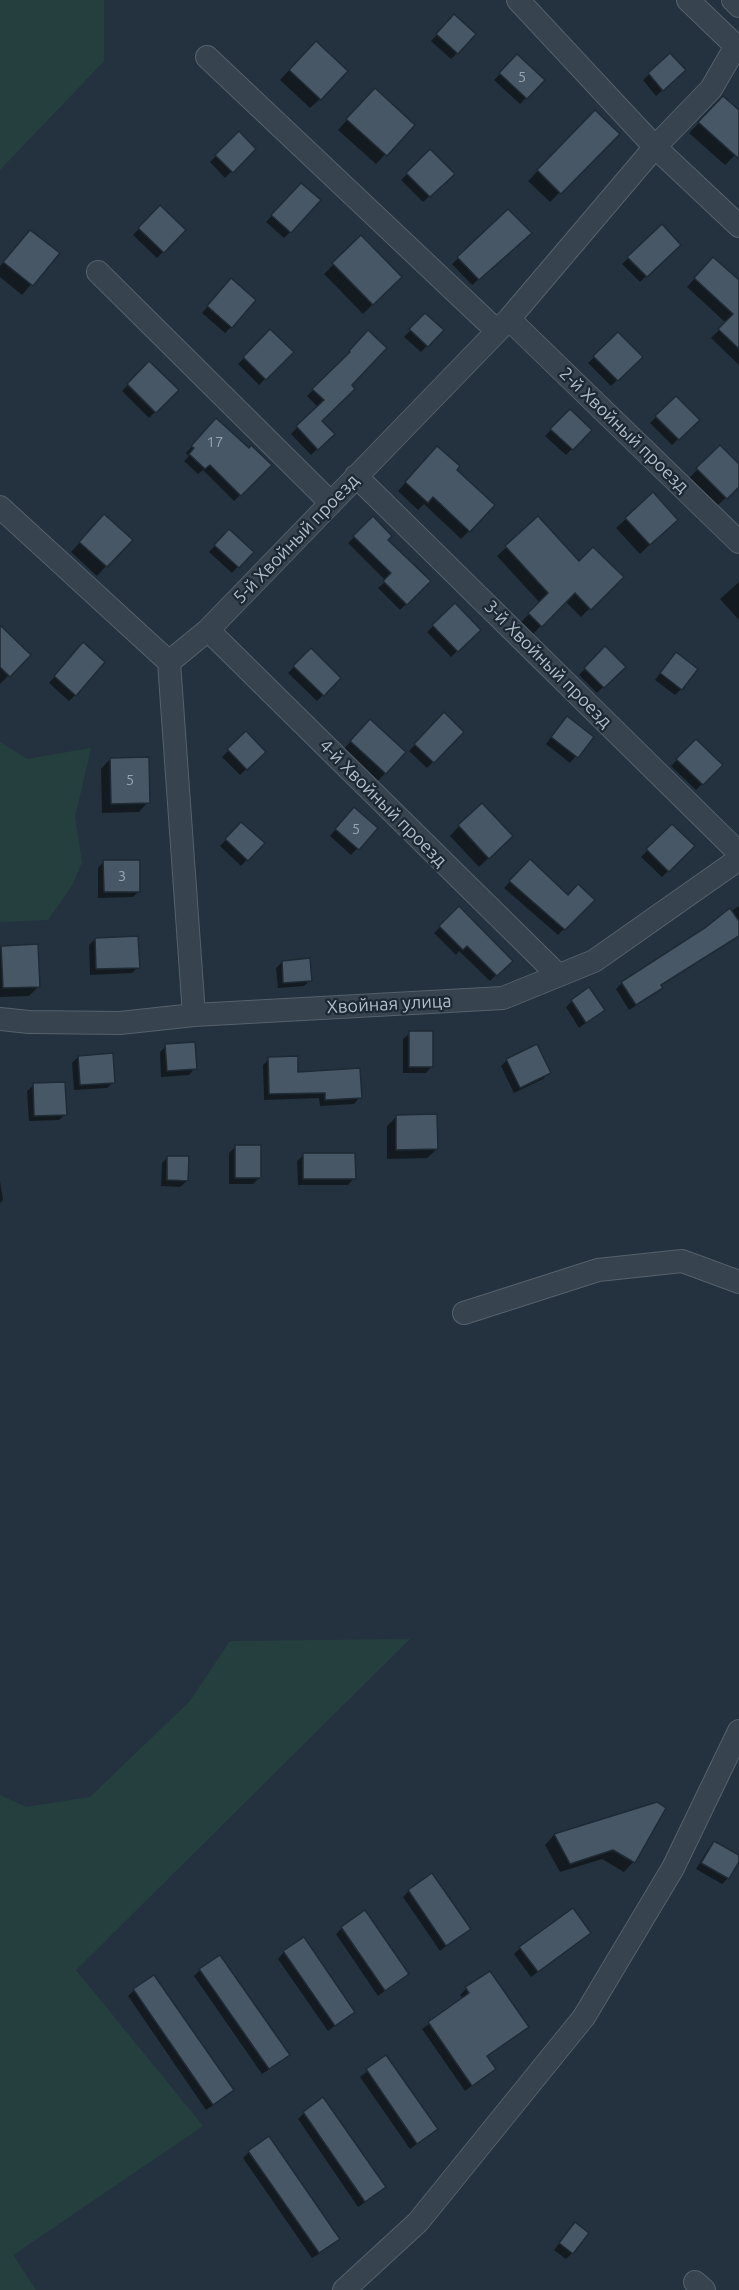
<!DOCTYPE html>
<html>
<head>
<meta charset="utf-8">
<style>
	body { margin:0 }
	canvas { display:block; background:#23323e }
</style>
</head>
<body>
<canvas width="739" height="2290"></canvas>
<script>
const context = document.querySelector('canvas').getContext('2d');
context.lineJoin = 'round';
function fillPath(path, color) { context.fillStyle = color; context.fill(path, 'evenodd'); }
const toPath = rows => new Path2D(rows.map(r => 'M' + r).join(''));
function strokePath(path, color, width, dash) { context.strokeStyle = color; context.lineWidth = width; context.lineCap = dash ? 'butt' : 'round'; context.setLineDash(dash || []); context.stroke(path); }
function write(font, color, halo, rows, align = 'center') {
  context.font = font + ' Ubuntu,sans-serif'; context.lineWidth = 4.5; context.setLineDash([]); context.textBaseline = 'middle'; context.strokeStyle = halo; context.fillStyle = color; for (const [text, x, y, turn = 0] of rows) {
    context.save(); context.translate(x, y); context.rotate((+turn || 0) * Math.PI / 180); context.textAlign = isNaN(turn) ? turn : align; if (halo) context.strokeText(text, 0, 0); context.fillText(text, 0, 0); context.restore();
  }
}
fillPath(toPath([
	[0,0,104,0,104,61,0,170],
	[0,742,27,759,91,748,75,817,82,862,73,884,48,920,0,922],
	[410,1639,76,1970,203,2126,13,2255,36,2290,0,2290,0,1795,26,1807,90,1797,190,1701,230,1641]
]), '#253f3f');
fillPath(toPath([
	[448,23,457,53,451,59,431,41],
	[306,52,320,99,310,108,280,80],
	[670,55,678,76,656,96,643,80],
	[518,56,543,80,520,104,494,80],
	[723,98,739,112,739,151,725,165,689,133],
	[365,100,413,125,376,164,338,130],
	[595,112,618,134,550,202,528,181],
	[239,133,254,149,225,178,210,162],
	[430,151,453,174,423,202,401,180],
	[295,191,290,232,284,238,266,222],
	[160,207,184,230,157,258,133,235],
	[508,211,524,239,472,285,452,264],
	[662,226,679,244,640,282,622,264],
	[30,232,57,254,22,295,0,277,0,266],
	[361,237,400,277,363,314,324,274],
	[705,267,739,284,739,365,711,338,726,323,687,287],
	[225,286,231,327,225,333,202,313],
	[425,315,441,330,421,352,404,337],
	[270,332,291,352,259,385,238,364],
	[368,332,350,385,320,421,333,434,311,455,291,434,318,407,307,396,345,359,344,358],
	[618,334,640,357,611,386,588,363],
	[149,363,177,390,149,418,122,391],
	[676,398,698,420,672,445,650,423],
	[570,411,590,430,566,455,545,436],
	[217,420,249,450,270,465,234,501,203,470,198,474,184,461,189,456,186,453],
	[720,447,739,466,739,485,716,507,688,479],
	[429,456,454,470,469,531,461,539,424,504,418,510,398,491],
	[373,519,386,540,429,581,400,610,378,588,386,581,348,543],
	[538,519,579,563,621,577,581,617,565,601,532,635,520,623,540,603,497,556],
	[626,519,666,529,640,554,616,528],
	[95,526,106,566,97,576,71,552],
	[229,531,252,552,232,573,209,552],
	[739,582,739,620,720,599],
	[455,605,479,630,451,657,427,632],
	[0,627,29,655,0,684],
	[605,648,623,667,597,693,579,675],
	[311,650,339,678,317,701,288,673],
	[77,651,75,695,69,701,49,683],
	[670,660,681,689,675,695,655,680],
	[444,715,462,732,427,768,409,751],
	[561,724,592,737,570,763,546,744],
	[360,731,404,753,376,783,341,752],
	[246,733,263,752,240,775,222,757],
	[696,741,721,765,696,790,671,766],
	[110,759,148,802,139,812,102,813,101,769],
	[348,815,376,828,351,855,330,836],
	[241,824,262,843,241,866,220,846],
	[459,826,501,846,479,867,450,836],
	[672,826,693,846,662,877,641,857],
	[104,861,139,891,133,897,98,898,98,868],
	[530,861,567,897,592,900,558,935,504,888],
	[739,906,739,936,660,986,661,988,655,994,629,1010,616,989,622,983],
	[459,908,510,961,490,981,459,951,456,955,434,933],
	[95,939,138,967,132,973,90,975,89,945],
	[2,947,39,986,29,996,0,997,0,949],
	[282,962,310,980,304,986,278,988,276,968],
	[572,1001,603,1010,579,1028,566,1007],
	[410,1033,432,1066,426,1073,403,1073,403,1039],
	[166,1046,195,1068,189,1075,161,1077,160,1052],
	[78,1057,113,1082,107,1088,74,1090,72,1063],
	[269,1059,297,1073,360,1097,354,1104,320,1106,319,1098,264,1100,263,1065],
	[507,1060,549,1073,543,1079,514,1093,501,1066],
	[34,1085,65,1114,59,1120,29,1121,27,1091],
	[396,1117,437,1149,427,1158,387,1159,387,1126],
	[236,1146,259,1178,253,1184,229,1184,229,1153],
	[304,1155,354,1178,348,1185,298,1185,297,1161],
	[168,1157,187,1181,180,1187,161,1186,162,1163],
	[0,1181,3,1200,0,1203],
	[657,1804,664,1808,633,1862,624,1872,602,1859,560,1872,545,1845,554,1835],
	[714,1843,739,1857,728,1878,722,1884,696,1869,708,1849],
	[409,1891,469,1928,440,1951,403,1897],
	[342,1928,407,1974,378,1996,336,1934],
	[589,1933,531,1977,514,1954,520,1948],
	[284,1952,353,2011,328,2031,278,1959],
	[200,1970,288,2055,282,2061,262,2074,194,1976],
	[466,1989,520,2033,486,2057,494,2069,465,2091,422,2029,463,1999,460,1995],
	[134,1990,232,2090,226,2096,206,2110,128,1996],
	[386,2057,436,2129,410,2149,360,2077],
	[304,2113,384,2187,378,2193,358,2207,298,2119],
	[249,2152,338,2239,332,2245,312,2258,243,2158],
	[569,2230,572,2253,566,2259,554,2250]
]), '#0007');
const building = toPath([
	[454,14,476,34,458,54,436,34,454,14],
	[316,41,348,71,321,100,289,70,316,41],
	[670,53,686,70,663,91,648,73,670,53],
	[517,54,545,80,527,99,499,73,517,54],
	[375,88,415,125,387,156,346,119,375,88],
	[723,96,739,110,739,159,698,122,723,96],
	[595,110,620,134,561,194,537,170,595,110],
	[239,131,256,149,233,173,215,155,239,131],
	[430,149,455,174,430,197,406,173,430,149],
	[301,183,321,200,291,233,271,215,301,183],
	[160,205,186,230,164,253,138,228,160,205],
	[508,209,532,233,479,280,457,257,508,209],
	[662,224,681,245,647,277,627,257,662,224],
	[30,230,60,253,33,286,3,262,30,230],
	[361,235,402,277,373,305,332,263,361,235],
	[713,257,739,280,739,349,718,329,733,314,694,278,713,257],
	[231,278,256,300,232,328,207,306,231,278],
	[425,313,444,330,428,347,409,329,425,313],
	[270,329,294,352,266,380,243,357,270,329],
	[368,330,387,348,352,385,355,389,322,421,335,434,318,450,296,426,324,400,312,389,350,352,349,351,368,330],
	[618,332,643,357,618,381,593,356,618,332],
	[149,361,179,390,156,413,127,384,149,361],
	[676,396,700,420,679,440,655,416,676,396],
	[570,409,592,430,573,450,550,429,570,409],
	[216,418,249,448,251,445,272,465,241,496,210,465,205,469,189,454,194,448,191,446,216,418],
	[720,445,739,464,739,487,727,499,696,468,720,445],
	[437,446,460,466,457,470,495,505,470,532,433,497,428,503,405,482,437,446],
	[653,492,678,520,650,545,625,518,653,492],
	[104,514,133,540,107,567,79,542,104,514],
	[373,516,392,536,388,540,431,581,407,605,383,581,391,573,353,536,373,516],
	[538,516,579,561,593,547,624,577,591,610,575,593,542,627,528,613,548,593,505,546,538,516],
	[229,529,254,552,239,568,214,545,229,529],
	[455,603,481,630,458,652,432,625,455,603],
	[0,625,31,655,10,677,0,667,0,625],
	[83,642,105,662,76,696,54,676,83,642],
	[605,646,626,667,604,688,584,668,605,646],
	[311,648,341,678,324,696,293,666,311,648],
	[676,652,698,669,682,690,660,673,676,652],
	[444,712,464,732,434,763,414,744,444,712],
	[567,716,594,737,578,758,551,737,567,716],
	[370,719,406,752,386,774,350,741,370,719],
	[246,731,266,752,247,770,227,749,246,731],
	[696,739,723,765,703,785,676,759,696,739],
	[149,757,150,803,111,804,110,758,149,757],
	[482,803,513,836,489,859,458,825,482,803],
	[354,807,378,828,359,850,335,829,354,807],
	[241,822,265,843,248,861,225,839,241,822],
	[672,824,695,846,669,872,646,849,672,824],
	[530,859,568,895,578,884,595,900,565,930,509,881,530,859],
	[103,860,140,860,140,892,104,892,103,860],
	[459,906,513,961,497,976,467,946,463,950,439,926,459,906],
	[730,908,739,921,739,936,661,985,663,988,636,1005,621,982,706,927,730,908],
	[138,936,140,968,96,969,95,938,138,936],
	[38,944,40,987,3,988,1,946,38,944],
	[310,958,312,981,283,983,282,961,310,958],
	[589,987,605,1010,586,1023,571,1000,589,987],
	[409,1031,433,1031,433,1067,409,1067,409,1031],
	[195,1042,197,1069,167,1071,165,1044,195,1042],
	[537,1044,551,1073,520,1088,506,1059,537,1044],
	[113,1053,115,1083,80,1085,78,1056,113,1053],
	[298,1056,298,1072,360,1068,362,1098,325,1100,325,1093,269,1094,268,1057,298,1056],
	[65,1082,67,1115,34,1116,33,1083,65,1082],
	[437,1114,438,1149,396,1150,396,1115,437,1114],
	[235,1145,261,1145,261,1178,235,1178,235,1145],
	[303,1153,355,1153,356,1179,303,1179,303,1153],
	[167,1156,189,1156,188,1181,167,1180,167,1156],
	[657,1802,666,1808,635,1863,613,1850,570,1864,554,1834,657,1802],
	[714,1841,739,1855,739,1862,729,1879,701,1863,714,1841],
	[432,1873,471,1929,446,1946,408,1890,432,1873],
	[573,1908,591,1933,538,1972,519,1947,573,1908],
	[365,1910,409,1974,385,1991,341,1927,365,1910],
	[304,1937,355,2012,335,2026,283,1951,304,1937],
	[220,1955,290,2055,269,2069,199,1969,220,1955],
	[490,1971,529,2027,487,2056,496,2069,472,2086,428,2022,469,1993,465,1987,490,1971],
	[154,1975,234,2090,213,2105,133,1989,154,1975],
	[386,2055,438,2129,417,2144,366,2069,386,2055],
	[323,2097,386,2187,365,2202,303,2112,323,2097],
	[269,2136,340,2239,319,2253,248,2151,269,2136],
	[575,2222,589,2233,573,2254,559,2243,575,2222]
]);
fillPath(building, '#475765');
strokePath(building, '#1e2a35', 1.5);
const minor = toPath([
	[518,0,655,147,739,226],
	[688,0,739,49],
	[733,0,739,6],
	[207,57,497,331],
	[98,272,331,503],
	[509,319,739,542],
	[356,476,739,853],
	[0,507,169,662],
	[208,630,558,975],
	[169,662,208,630,509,319,655,147,711,89,736,46],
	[169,662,194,1015],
	[0,1019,29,1022,120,1023,194,1015,503,998,594,961,739,859],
	[464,1313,598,1270,682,1261,739,1282],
	[695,2282,704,2290],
	[344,2290,418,2222,584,2017,673,1868,739,1731]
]);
strokePath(minor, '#55616c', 24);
strokePath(minor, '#37434e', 22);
write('15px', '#98a4b0', null, [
	["5",522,77],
	["17",215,442],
	["5",130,780],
	["5",356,829],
	["3",122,876]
]);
write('18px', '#b3bec9', '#1c2833', [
	["2-й Хвойный проезд",624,430,44],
	["5-й Хвойный проезд",296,539,-46],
	["3-й Хвойный проезд",548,664,45],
	["4-й Хвойный проезд",383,803,45],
	["Хвойная улица",389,1004,-3]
]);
</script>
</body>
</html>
